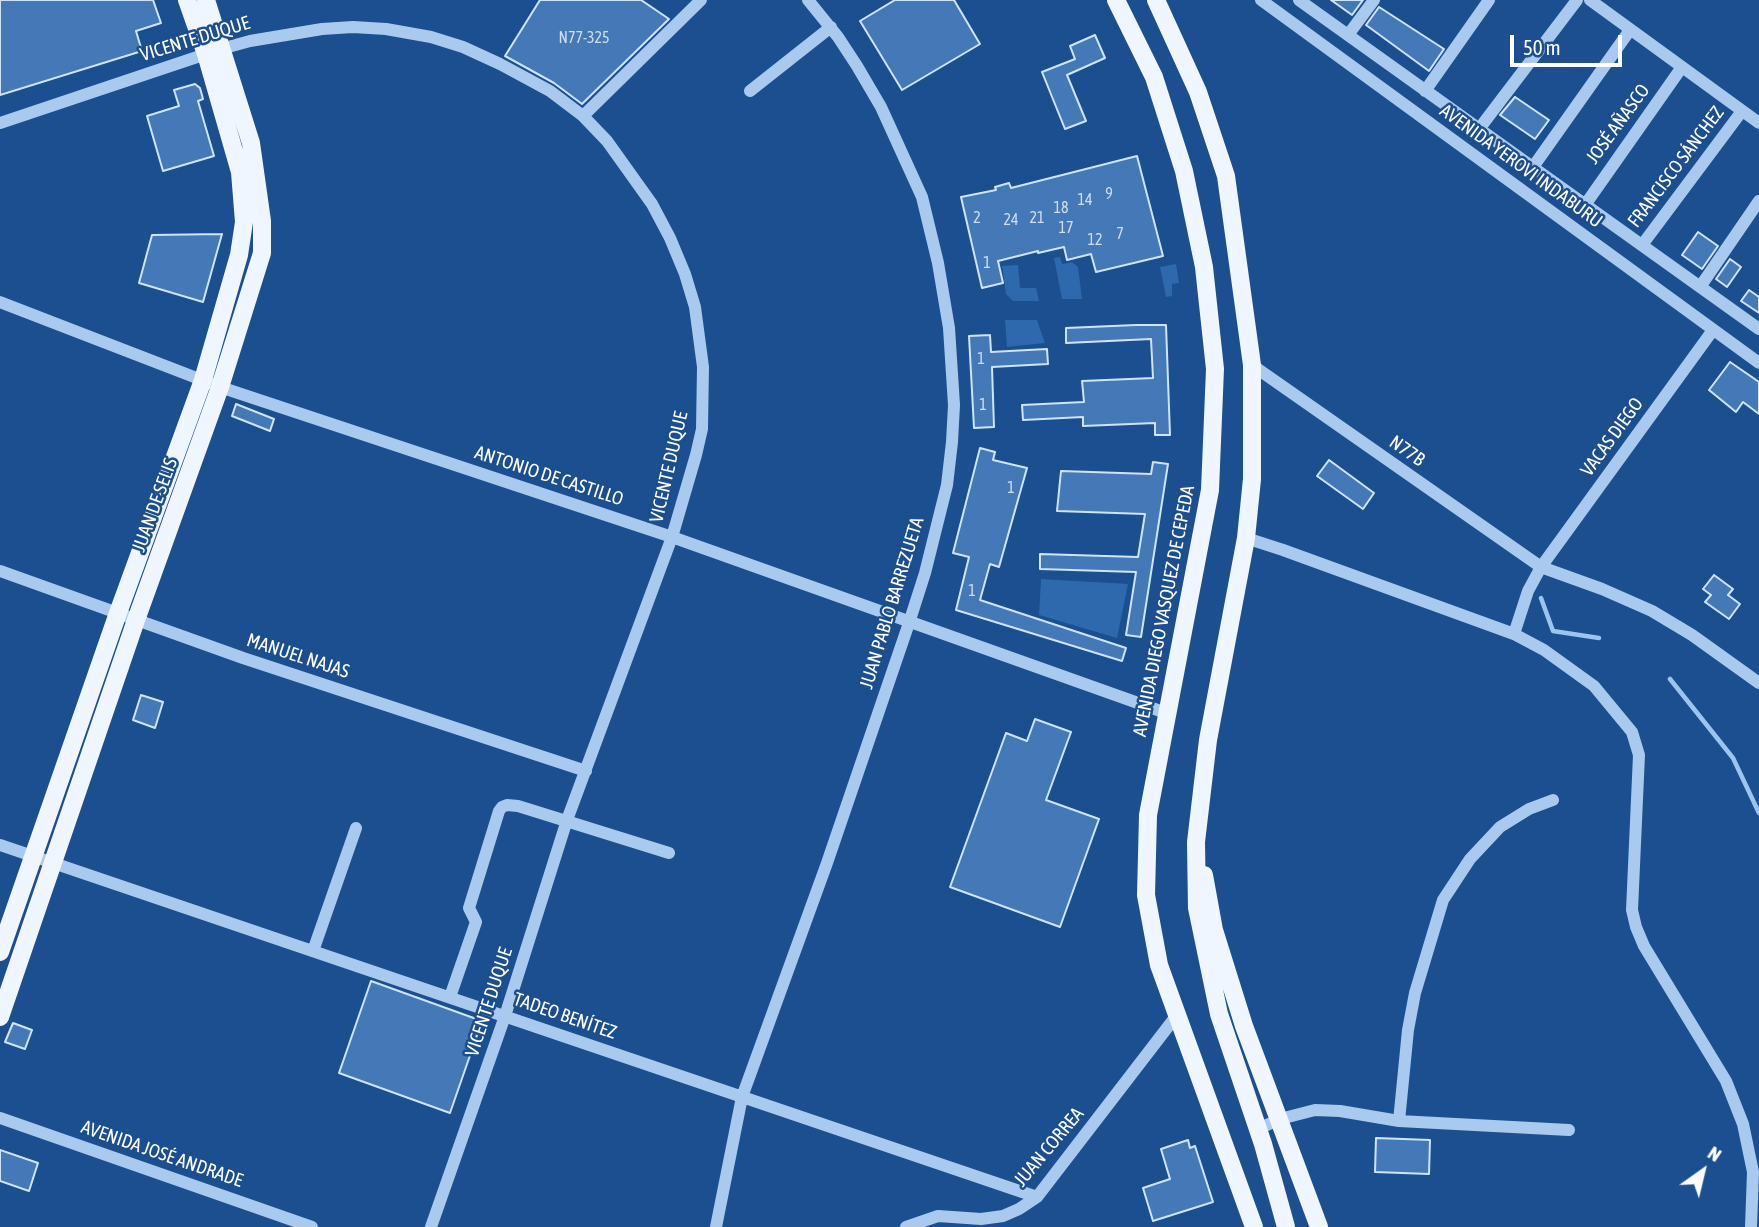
<!DOCTYPE html>
<html>
<head>
<meta charset="utf-8">
<style>
	body { margin:0 }
	#map { position:relative; width:1759px; height:1227px; overflow:hidden; background:#1b4f8f; font-family:"Asap Condensed",sans-serif }
	canvas { display:block }
	.north { position:absolute; left:1668px; top:1136px; width:70px; height:70px; -webkit-text-stroke:5px #1b4f8f; paint-order:stroke; rotate:34deg; font-size:19px; font-weight:700; line-height:28px; text-align:center; color:#fff }
	.north::after { content:''; display:block; margin:auto; width:24px; height:32px; background:#fff; clip-path:polygon(50% 0,100% 100%,50% 72%,0 100%) }
	.scale { position:absolute; left:1510px; top:35px; width:112px; height:32px; box-sizing:border-box; border:4px solid #fff; border-top:0; padding-left:9px; font-size:21px; line-height:24px; white-space:nowrap; color:#fff; -webkit-text-stroke:5px #1b4f8f; paint-order:stroke }
</style>
</head>
<body>
<div id="map">
<canvas width="1759" height="1227"></canvas>
<div class="north">N</div>
<div class="scale">50 m</div>
</div>
<script>
const context = document.querySelector('canvas').getContext('2d');
context.lineJoin = 'round';
function fillPath(path, color) { context.fillStyle = color; context.fill(path, 'evenodd'); }
const toPath = rows => new Path2D(rows.map(r => 'M' + r).join(''));
function strokePath(path, color, width, dash) { context.strokeStyle = color; context.lineWidth = width; context.lineCap = dash ? 'butt' : 'round'; context.setLineDash(dash || []); context.stroke(path); }
function write(font, color, halo, rows, align = 'center') {
  context.font = font + ' "Asap Condensed",sans-serif'; context.lineWidth = 5; context.setLineDash([]); context.textBaseline = 'middle'; context.strokeStyle = halo; context.fillStyle = color; for (const [text, x, y, turn = 0] of rows) {
    context.save(); context.translate(x, y); context.rotate((+turn || 0) * Math.PI / 180); context.textAlign = isNaN(turn) ? turn : align; if (halo) context.strokeText(text, 0, 0); context.fillText(text, 0, 0); context.restore();
  }
}
fillPath(toPath([
	[1060,257,1062,264,1072,262,1078,267,1082,299,1062,299,1054,258],
	[1176,264,1179,283,1172,284,1172,296,1166,297,1160,267],
	[1018,265,1020,288,1036,288,1039,301,1013,301,1006,294,1002,266],
	[1005,320,1037,320,1045,343,1007,347],
	[1041,579,1128,584,1117,638,1039,615]
]), '#2e69ad');
strokePath(toPath([
	[1541,598,1553,631,1599,638],
	[1670,679,1733,758,1759,813]
]), '#9cc4f0', 4.5);
const building = toPath([
	[0,0,153,0,161,23,136,31,142,51,0,95,0,0],
	[540,0,641,0,669,19,582,104,554,83,505,56,540,0],
	[895,0,954,0,980,44,902,90,860,21,895,0],
	[1331,0,1363,0,1352,15,1331,0],
	[1379,7,1444,49,1429,71,1366,25,1379,7],
	[1095,35,1105,58,1067,75,1086,121,1065,129,1042,72,1075,59,1070,46,1095,35],
	[195,84,200,88,203,99,198,101,214,156,163,171,147,116,179,106,174,90,195,84],
	[1515,97,1549,120,1535,139,1500,115,1515,97],
	[1137,156,1163,256,1096,272,1091,254,1067,260,1064,247,1038,253,1038,251,998,261,1003,283,982,288,961,197,996,190,995,187,1009,183,1011,188,1137,156],
	[1698,232,1718,246,1702,269,1682,255,1698,232],
	[222,234,203,302,139,283,152,235,222,234],
	[1730,259,1741,267,1727,287,1716,279,1730,259],
	[1749,290,1759,297,1759,313,1741,301,1749,290],
	[1136,325,1166,325,1170,435,1155,435,1155,423,1083,426,1083,417,1023,420,1022,405,1084,402,1082,381,1153,378,1151,339,1066,343,1066,328,1136,325],
	[990,335,991,352,1047,349,1048,364,992,367,994,427,974,428,969,336,990,335],
	[1730,362,1759,382,1759,414,1743,402,1736,412,1709,390,1730,362],
	[236,404,274,419,270,431,232,416,236,404],
	[980,448,995,452,993,460,1027,468,999,567,990,564,980,600,1126,648,1122,661,956,610,969,557,953,553,980,448],
	[1329,460,1374,493,1363,509,1317,476,1329,460],
	[1153,462,1168,464,1141,637,1126,635,1136,572,1040,569,1040,554,1138,557,1145,514,1057,511,1061,471,1151,474,1153,462],
	[1714,575,1733,589,1728,595,1740,604,1729,619,1705,602,1711,595,1703,589,1714,575],
	[141,695,163,702,155,728,133,720,141,695],
	[1035,719,1071,732,1046,800,1099,819,1060,927,950,887,1006,733,1027,741,1035,719],
	[371,981,482,1021,450,1113,339,1073,371,981],
	[13,1023,32,1030,25,1049,5,1042,13,1023],
	[1376,1138,1430,1140,1429,1174,1375,1172,1376,1138],
	[1188,1140,1190,1148,1195,1146,1213,1202,1153,1221,1143,1188,1170,1179,1161,1149,1188,1140],
	[0,1150,38,1163,29,1191,0,1181,0,1150]
]);
fillPath(building, '#4478b7');
strokePath(building, '#cfe3fa', 2);
strokePath(toPath([
	[1261,0,1759,363],
	[1299,0,1759,329],
	[1590,0,1759,123],
	[1348,35,1374,0],
	[750,91,831,27],
	[1425,91,1489,0],
	[583,116,701,0],
	[0,123,221,49,250,41,322,29,353,27,386,29,431,37,463,47,500,64,550,91,583,116,607,141,652,204,670,238,685,274,695,307,703,367,702,429,696,455,672,537,567,820,505,1016,431,1227],
	[1479,129,1577,0],
	[1533,167,1630,30],
	[1585,205,1682,67],
	[1642,245,1742,111],
	[1700,287,1759,201],
	[0,302,220,387,672,537,1166,713],
	[1252,365,1541,567,1602,589,1652,611,1692,635,1759,683],
	[1246,538,1283,550,1514,634,1544,650,1594,686,1632,732,1639,755,1632,910,1636,927,1644,946,1726,1081,1743,1124,1753,1172,1751,1227],
	[0,571,243,658,586,771],
	[1514,634,1528,591,1541,567,1713,330],
	[0,845,1037,1197],
	[313,951,356,828],
	[450,997,476,922,469,908,499,811,502,807,507,805,518,806,669,853],
	[0,1118,312,1227],
	[1399,1121,1408,1030,1415,993,1443,900,1470,859,1500,827,1529,809,1553,800],
	[1258,1129,1280,1119,1315,1110,1340,1111,1399,1121,1569,1130],
	[716,1227,742,1097,827,863,909,623,925,573,947,485,952,442,954,405,949,328,938,263,922,197,881,107,857,66,838,37,808,0],
	[906,1227,938,1216,981,1219,1003,1216,1019,1209,1037,1197,1177,1015]
]), '#a9c9ee', 12);
strokePath(toPath([
	[1116,0,1154,77,1184,171,1204,267,1215,369,1210,490,1148,815,1146,895,1159,965,1254,1227],
	[1156,0,1198,92,1226,176,1252,365,1252,479,1246,538,1208,740,1196,842,1197,908,1219,1014,1263,1144,1286,1227],
	[1204,875,1214,930,1244,1026,1319,1227],
	[0,952,118,613,203,380,239,255,244,222,240,172,206,54,187,0],
	[0,1017,136,620,220,387,262,253,262,221,251,143,206,0]
]), '#f0f6ff', 18);
write('16px', '#d0dded', null, [
	["N77-325",584,38],
	["9",1109,194],
	["14",1085,200],
	["18",1061,208],
	["2",977,218],
	["21",1037,218],
	["24",1011,220],
	["17",1066,228],
	["7",1120,234],
	["12",1095,240],
	["1",987,263],
	["1",981,359],
	["1",983,405],
	["1",1011,488],
	["1",972,591]
]);
write('19px', '#fff', '#1b4f8f', [
	["VICENTE DUQUE",195,39,-17],
	["JOSÉ AÑASCO",1618,124,-54],
	["AVENIDA YEROVI INDABURU",1521,166,36],
	["FRANCISCO SÁNCHEZ",1676,167,-53],
	["VACAS DIEGO",1612,437,-54],
	["N77B",1407,451,35],
	["VICENTE DUQUE",669,467,-77],
	["ANTONIO DE CASTILLO",549,476,18],
	["JUAN DE SELIS",155,505,-70],
	["JUAN PABLO BARREZUETA",892,603,-73],
	["AVENIDA DIEGO VASQUEZ DE CEPEDA",1164,611,-79],
	["MANUEL NAJAS",298,656,18],
	["VICENTE DUQUE",489,1002,-72],
	["TADEO BENÍTEZ",565,1016,19],
	["JUAN CORREA",1049,1147,-50],
	["AVENIDA JOSÉ ANDRADE",162,1154,19]
]);
</script>
</body>
</html>
